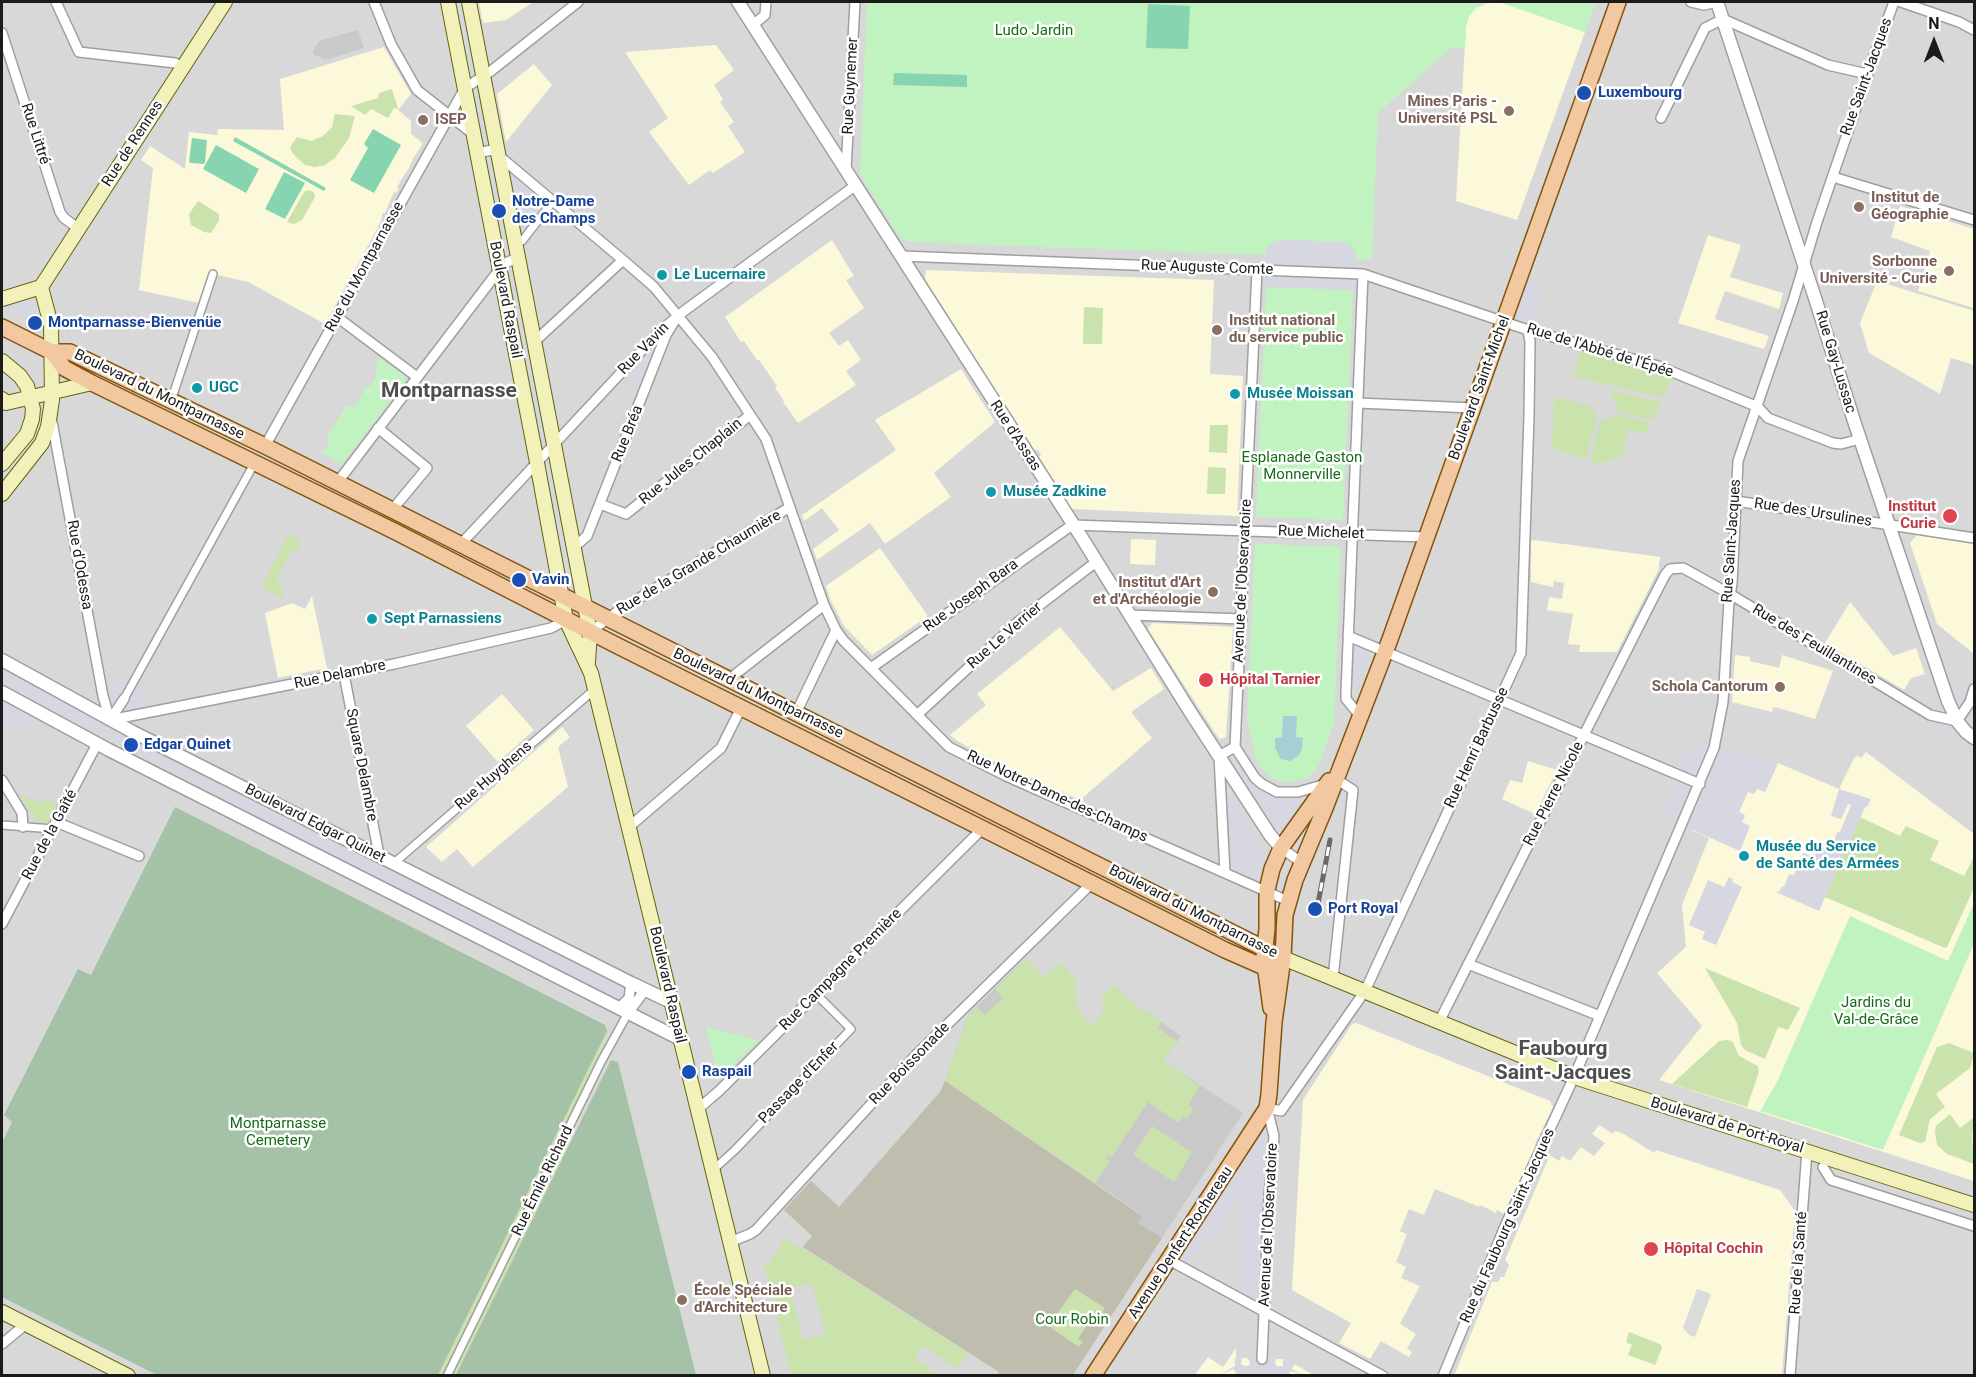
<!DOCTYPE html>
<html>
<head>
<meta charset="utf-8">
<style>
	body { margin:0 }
	#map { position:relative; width:1976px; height:1377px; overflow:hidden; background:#ebe7e1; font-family:Roboto,sans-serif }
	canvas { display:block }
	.frame { position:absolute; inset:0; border:3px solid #1b1b1b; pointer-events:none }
	.north { position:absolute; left:1904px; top:12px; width:60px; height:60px; -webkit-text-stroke:4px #fff; paint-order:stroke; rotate:0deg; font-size:16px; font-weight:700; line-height:24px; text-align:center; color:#1b1b1b }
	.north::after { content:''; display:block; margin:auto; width:21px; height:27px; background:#1b1b1b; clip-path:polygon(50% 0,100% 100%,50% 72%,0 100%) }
</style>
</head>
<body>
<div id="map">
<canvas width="1976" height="1377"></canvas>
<div class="frame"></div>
<div class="north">N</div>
</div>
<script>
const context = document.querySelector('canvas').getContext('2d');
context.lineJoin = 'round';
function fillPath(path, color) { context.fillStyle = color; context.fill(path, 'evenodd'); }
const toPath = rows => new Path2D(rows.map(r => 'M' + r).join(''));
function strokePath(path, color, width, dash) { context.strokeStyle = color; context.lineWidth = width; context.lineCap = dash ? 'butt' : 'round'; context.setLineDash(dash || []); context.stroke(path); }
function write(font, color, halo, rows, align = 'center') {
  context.font = font + ' Roboto,sans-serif'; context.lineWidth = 5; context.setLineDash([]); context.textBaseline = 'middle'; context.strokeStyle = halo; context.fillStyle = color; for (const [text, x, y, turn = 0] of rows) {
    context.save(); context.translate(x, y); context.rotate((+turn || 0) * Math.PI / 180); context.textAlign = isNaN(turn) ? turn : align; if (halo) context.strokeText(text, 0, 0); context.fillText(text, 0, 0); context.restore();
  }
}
fillPath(toPath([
	[2,2,1974,2,1974,1375,2,1375]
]), '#d9d8d8');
fillPath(toPath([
	[479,2,533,2,506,20,483,23],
	[1490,2,1501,2,1585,32,1517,220,1456,201,1466,27,1469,16,1476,8],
	[716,45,734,70,714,85,723,99,720,102,734,122,728,126,745,152,713,173,710,170,689,185,649,132,668,118,625,52],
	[384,47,411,94,398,110,411,121,411,134,423,143,413,159,407,172,406,172,397,187,399,188,396,193,394,192,385,213,382,213,382,218,377,229,325,324,248,282,209,273,199,303,139,290,153,168,141,160,150,146,185,169,189,132,217,135,218,129,284,130,280,79],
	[534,64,552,85,506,142,497,94],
	[1900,206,1974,229,1974,308,1918,291,1930,251,1891,237],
	[1708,235,1741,245,1730,277,1783,293,1779,309,1725,291,1717,312,1715,319,1769,336,1764,349,1678,323],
	[832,240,854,276,846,280,864,308,829,333,839,346,848,340,861,360,846,371,856,385,798,423,783,402,784,401,775,388,777,386,759,360,757,360,744,341,741,342,725,317],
	[926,270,1214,280,1210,374,1243,376,1237,516,1072,509,1039,457,1041,455,1038,450,1034,450,925,279],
	[1877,281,1974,311,1974,365,1951,358,1940,394,1869,353,1860,323],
	[961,369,995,422,934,473,951,497,885,544,870,523,817,560,813,549,839,530,822,508,804,521,802,515,896,450,875,420],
	[1917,535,1974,543,1974,654,1937,624,1910,543],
	[1131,539,1156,540,1155,565,1130,564],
	[1534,540,1661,557,1659,562,1659,569,1617,652,1579,652,1580,645,1568,644,1573,614,1547,610,1549,597,1562,599,1564,583,1554,581,1553,587,1531,582,1531,541],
	[880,548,928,616,872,655,844,626,831,601,826,586],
	[312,596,327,668,278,678,265,613,292,603,305,609],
	[1850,602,1893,656,1916,648,1925,674,1911,678,1904,690,1825,643],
	[1152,623,1233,627,1226,737,1220,739,1215,733,1148,629],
	[1060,627,1113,691,1151,668,1164,689,1131,712,1152,738,1080,800,996,762,959,742,950,735,986,705,977,694],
	[1735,655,1750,657,1750,661,1779,668,1782,655,1833,671,1815,719,1779,708,1773,707,1772,712,1732,702],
	[502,694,534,730,498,762,466,726],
	[562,727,570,737,558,747,568,787,473,867,457,849,442,862,426,847],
	[1727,746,1776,766,1778,763,1839,789,1853,760,1857,755,1861,758,1866,752,1974,834,1974,1181,1659,1080,1702,1026,1657,973,1686,947,1682,905,1709,838,1691,830],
	[1528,761,1557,770,1535,814,1502,799,1510,780,1522,783],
	[1356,1023,1550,1101,1553,1107,1535,1144,1536,1147,1504,1214,1497,1210,1496,1213,1480,1205,1479,1207,1472,1204,1435,1189,1424,1215,1409,1209,1400,1231,1407,1234,1396,1262,1406,1267,1401,1278,1420,1286,1400,1324,1416,1334,1407,1348,1412,1352,1409,1357,1381,1341,1370,1359,1339,1343,1351,1323,1292,1290,1303,1100,1352,1024],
	[1599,1125,1613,1134,1615,1131,1622,1133,1654,1153,1656,1150,1780,1190,1795,1211,1782,1375,1454,1376,1492,1282,1498,1282,1501,1277,1504,1277,1509,1265,1505,1260,1550,1155,1559,1161,1562,1156,1570,1161,1581,1147,1594,1156,1605,1143,1592,1134],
	[1236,1348,1236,1358,1283,1359,1283,1365,1292,1369,1294,1364,1314,1375,1194,1376,1208,1357,1223,1367]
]), '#fbf9da');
fillPath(toPath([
	[358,30,364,48,325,60,313,54,313,51,319,41],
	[1018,966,1090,1040,1131,1001,1181,1036,1163,1061,1243,1113,1162,1238,1137,1223,1142,1215,945,1081,968,1015]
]), '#c9c9c9');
fillPath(toPath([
	[945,1081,1142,1216,1138,1223,1162,1238,1073,1375,997,1375,999,1372,803,1247,812,1236,784,1210,811,1181,839,1207,940,1092]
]), '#bfbeae');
fillPath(toPath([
	[392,89,398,109,394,108,388,118,371,109,365,115,351,106,378,98,379,93],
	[335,114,355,116,349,138,335,158,325,165,315,167,305,165,293,154,290,147,297,137,311,141,323,136,332,127],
	[308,190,314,192,315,197,302,220,294,224,287,222,304,192],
	[198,201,219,214,219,221,211,233,204,232,191,225,189,214],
	[1084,307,1103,308,1102,344,1083,344],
	[1580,349,1650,369,1672,378,1665,395,1660,397,1560,373,1561,372,1574,375],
	[1613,391,1662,402,1652,421,1619,412,1615,401,1611,397],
	[1554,397,1592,407,1597,420,1586,459,1552,448],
	[1618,414,1650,424,1645,434,1628,430,1624,445,1626,452,1618,458,1599,463,1589,461,1601,421],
	[1210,425,1228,425,1227,453,1209,452],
	[1208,467,1226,468,1225,494,1207,494],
	[289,534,302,541,297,551,292,550,276,580,281,583,279,587,284,590,283,598,262,587],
	[19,794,43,804,45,799,58,804,48,823,37,822],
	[1860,817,1900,836,1906,826,1939,841,1930,860,1964,876,1974,857,1974,888,1947,947,1945,948,1825,897],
	[1025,960,1028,960,1044,978,1058,965,1062,965,1076,980,1076,1001,1078,1002,1078,1008,1082,1012,1080,1014,1091,1025,1102,1014,1104,1004,1101,1001,1103,999,1102,997,1114,985,1131,1001,1161,1022,1158,1028,1177,1041,1163,1061,1200,1086,1189,1104,1193,1109,1187,1119,1183,1117,1179,1123,1148,1102,1111,1158,1107,1155,1107,1159,1110,1161,1095,1183,945,1081,968,1015,977,1007,985,1015,1003,998,995,989],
	[1705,968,1800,1008,1788,1030,1778,1027,1765,1059,1745,1050,1741,1045,1737,1023],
	[607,1031,609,1032,598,1054,600,1056,567,1123,563,1121],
	[1728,1040,1733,1042,1739,1056,1758,1066,1759,1072,1747,1107,1672,1084,1719,1041],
	[1949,1043,1974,1053,1970,1068,1936,1094,1945,1107,1930,1119,1925,1142,1920,1143,1899,1135,1937,1047],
	[1950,1114,1960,1128,1973,1118,1974,1121,1972,1136,1974,1164,1947,1154,1937,1145,1935,1132,1936,1126],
	[1152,1126,1192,1152,1175,1181,1172,1181,1133,1155],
	[556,1136,560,1138,444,1375,438,1376],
	[566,1141,570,1142,456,1375,451,1376],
	[784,1238,801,1249,803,1248,969,1354,967,1357,957,1368,923,1346,915,1358,936,1373,934,1375,791,1375,764,1265,769,1264],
	[812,1283,825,1334,803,1340,790,1289],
	[1075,1289,1105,1308,1101,1314,1096,1311,1078,1339,1083,1342,1079,1347,1048,1326],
	[1629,1332,1660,1344,1662,1348,1655,1365,1628,1355,1632,1345,1626,1342]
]), '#cae2ab');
fillPath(toPath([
	[175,807,605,1025,607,1031,438,1375,157,1375,2,1297,2,1143,12,1122,4,1115,78,969,91,975],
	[611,1060,618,1062,696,1375,456,1375]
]), '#a5c2a7');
fillPath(toPath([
	[867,2,1490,2,1479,5,1469,16,1466,27,1465,48,1451,48,1378,113,1372,256,1370,260,1357,259,1353,247,1343,242,1279,240,1265,251,1265,255,909,242,901,239,860,175],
	[1499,2,1596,2,1585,32],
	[1266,287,1353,290,1343,520,1256,517],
	[380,358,405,376,406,380,342,464,321,453,329,445,327,438,345,407,348,406,354,408,366,387,371,386,378,373,374,369],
	[1255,544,1341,547,1334,723,1319,765,1308,777,1294,782,1277,781,1268,776,1261,768,1256,758,1247,720],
	[1974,903,1974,944,1883,1150,1760,1111,1777,1082,1850,916,1948,961],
	[706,1027,759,1040,721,1077,718,1076]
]), '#c1f3c1');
fillPath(toPath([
	[1148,4,1190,6,1188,49,1146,48],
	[894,73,967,75,967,87,893,85],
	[373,129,401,145,374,193,350,180,368,148,364,144],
	[235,137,326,188,324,191,233,141],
	[192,138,207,140,205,163,203,164,190,163,189,161],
	[216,145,259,169,246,193,203,169],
	[284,172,305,183,285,219,265,209]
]), '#86d4b0');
fillPath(toPath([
	[1697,1289,1711,1294,1695,1337,1689,1335,1683,1328]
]), '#dbdbdb');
fillPath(toPath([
	[453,2,464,2,476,71,474,72,469,72,466,70],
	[476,92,479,92,491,143,489,145,484,146,482,146,473,94],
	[487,155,493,156,512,256,504,258,484,158],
	[511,173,514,173,557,208,530,243,527,250,521,250,509,176],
	[1288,240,1343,242,1351,245,1357,256,1358,290,1261,287,1265,251,1271,243],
	[510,267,513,268,547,444,542,447,540,447,506,270],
	[1528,276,1540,280,1538,329,1518,321,1514,314],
	[26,298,35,300,39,303,47,329,44,332,36,327,37,324,20,316,18,318,19,315,11,311,9,313,2,310,2,304],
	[661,335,644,384,625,373],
	[548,462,552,465,575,589,630,615,614,648,607,647,601,650,586,644,564,631,554,633,546,621,546,615,529,604,546,574,559,580,543,463],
	[1353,643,1369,649,1371,652,1360,684,1356,687,1351,683],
	[2,666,106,722,99,737,2,685],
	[127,677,133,679,119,702,111,704,108,702,103,682,109,680,113,684],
	[137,682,142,684,147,712,127,713,124,706],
	[1960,695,1964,695,1974,717,1974,722,1959,741,1955,737,1954,738,1929,723,1932,706],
	[2,699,34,716,27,732,13,731,13,726,5,726,5,730,2,730],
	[111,725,624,985,627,995,620,1001,616,1000,111,744,103,739],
	[1700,740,1734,748,1777,766,1765,792,1757,789,1754,794,1748,792,1739,812,1745,815,1742,822,1750,826,1740,851,1679,824,1671,819,1666,812,1665,801,1672,784,1670,779,1676,767,1680,765,1689,747],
	[1235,755,1238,757,1237,760,1247,777,1262,791,1281,798,1302,798,1302,803,1284,829,1275,829,1255,803,1230,760],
	[1227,788,1261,845,1262,855,1257,883,1230,871,1226,802,1224,800,1224,789],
	[1839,789,1871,799,1867,807,1865,807,1819,911,1776,892,1780,891,1782,886,1784,887,1789,874,1794,875,1803,853,1813,856,1819,844,1831,849,1837,832,1840,832,1851,805,1848,804,1841,819,1831,816],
	[1729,877,1733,879,1732,882,1742,887,1716,945,1702,939,1705,932,1689,925,1708,880,1724,887],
	[1261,1132,1265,1132,1268,1135,1268,1150,1259,1299,1254,1301,1181,1262,1180,1256],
	[1234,1205,1241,1207,1238,1285,1235,1287,1188,1261,1207,1234,1213,1238],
	[1235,1358,1242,1358,1241,1365,1248,1366,1250,1363,1248,1358,1276,1359,1275,1364,1277,1366,1283,1366,1283,1359,1289,1359,1289,1362,1294,1364,1292,1369,1302,1375,1291,1371,1288,1375,1235,1375,1236,1372,1233,1369,1218,1376,1235,1366]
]), '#d6d7e1');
fillPath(toPath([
	[1283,716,1297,716,1296,737,1303,738,1302,749,1299,755,1291,761,1281,759,1275,748,1275,738,1282,737]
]), '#a5ced5');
const pedestrian = toPath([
	[515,243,522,241,554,200],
	[171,401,213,274],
	[124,699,254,464],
	[2,825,53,829],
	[394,863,595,689],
	[713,1170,735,1150,851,1029,816,994],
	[447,1376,601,1062,628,1013]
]);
const minor = toPath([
	[56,2,79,52,175,63,183,67],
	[374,2,391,44,417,90,473,134],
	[1691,2,1704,5,1717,2],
	[1901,2,1959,22,1974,30],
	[753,25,765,15,766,2],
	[2,33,60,212,64,218,79,229],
	[1661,118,1705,28,1723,19,1828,65,1867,74],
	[477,153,492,150,623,260,654,287,712,357,766,439,824,605,836,630,843,640,949,747,1006,776,1288,901],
	[846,170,855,2],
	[1833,177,1974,220],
	[901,256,1363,274,1528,330,1658,366,1758,407,1768,418,1833,443,1841,444,1860,439],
	[1257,270,1235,747,1255,778,1262,784,1277,792,1298,792,1326,784],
	[337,317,417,377],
	[533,343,623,260],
	[1358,403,1473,408],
	[52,422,103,696,110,720],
	[378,428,427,468,392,510],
	[265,446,465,88,491,71,578,2],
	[337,483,499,270,505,263,518,258],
	[1736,501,1974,538],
	[600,504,626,514,750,415],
	[460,545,660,331,684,311,856,185],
	[573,548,587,536,666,335,674,322],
	[1130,615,1242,619],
	[590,632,618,611,790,507],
	[1348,636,1700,784],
	[871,668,1072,525,1425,537],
	[344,674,379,855],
	[728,680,824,605],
	[796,713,836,630],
	[917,715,1019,621,1096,562],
	[1360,716,1346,699,1346,693,1363,274],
	[110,720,394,664,551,628,566,620],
	[110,720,124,699],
	[2,780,22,813,23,827],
	[56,822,139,856],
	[629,827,721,748,741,708],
	[1281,848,1301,862],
	[1225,873,1219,756,1235,747],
	[2,924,97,744],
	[1468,964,1600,1016],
	[1333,978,1353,790,1336,779],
	[619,1008,629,998,631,983],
	[628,1013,645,990],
	[1439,1022,1645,614,1665,575,1670,569,1683,568,1730,594,1930,715,1957,721,1970,702,1974,689],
	[698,1109,719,1091,982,829],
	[1823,1167,1831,1180,1974,1226],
	[730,1242,750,1234,756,1230,916,1055,1091,884],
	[1169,1260,1383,1376],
	[2,1344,26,1324],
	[1262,1359,1269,1196,1274,1136,1267,1108,1281,1111,1365,991,1521,653,1529,416,1530,342,1528,330],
	[1443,1376,1506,1224,1574,1077,1714,748,1723,702,1729,601,1732,584,1738,461,1793,301,1817,222,1870,67,1894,2],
	[1790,1376,1807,1151]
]);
const tertiary = toPath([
	[738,2,1082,538,1189,710,1270,835,1281,848],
	[1717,2,1815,298,1854,421,1948,701,1957,721,1966,732,1974,738],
	[2,660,133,732,631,983,671,1002],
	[2,692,109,750,680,1039]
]);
const secondary = toPath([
	[448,2,535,452,566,620,591,673,763,1376],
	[469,2,590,632,588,662],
	[41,287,225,2],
	[2,299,41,287],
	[2,361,20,376,27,386,33,409,32,419,27,434,2,464],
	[2,399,6,403,92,383],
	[2,494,42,443,48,427,52,400,51,325,41,287],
	[1283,958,1574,1077,1974,1205],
	[2,1312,128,1376]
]);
const primary = toPath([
	[2,327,52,352,64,368,92,383,394,531,616,645,1225,950,1266,968,1277,967,1283,958],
	[52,352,70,352,265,446,1283,958],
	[1271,1008,1264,957,1267,929,1267,890,1272,869,1281,848,1329,781],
	[1093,1376,1267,1108,1269,1094,1274,1022,1283,958,1285,915,1295,880,1325,808,1389,642,1618,2]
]);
strokePath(pedestrian, '#9f9f9f', 10);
strokePath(minor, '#9f9f9f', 12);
strokePath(tertiary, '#9f9f9f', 15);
strokePath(secondary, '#62650f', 16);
strokePath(primary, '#83540e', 18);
strokePath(pedestrian, '#fff', 7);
strokePath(minor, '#fff', 9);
strokePath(tertiary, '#fff', 12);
strokePath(secondary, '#f2f1b9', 14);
strokePath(primary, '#f2c8a0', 15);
const rail = toPath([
	[1317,909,1330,840]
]);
strokePath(rail, '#696969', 5);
strokePath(rail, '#fff', 3, [9]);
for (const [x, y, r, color] of [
	[1584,93,8,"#1a4fb4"],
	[1509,111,6,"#8d6e63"],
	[423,120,6,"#8d6e63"],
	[1859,207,6,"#8d6e63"],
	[499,211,8,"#1a4fb4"],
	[1949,271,6,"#8d6e63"],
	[662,275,6,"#0f9aa8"],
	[35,323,8,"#1a4fb4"],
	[1217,330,6,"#8d6e63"],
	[197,388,6,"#0f9aa8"],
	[1235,394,6,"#0f9aa8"],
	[991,492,6,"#0f9aa8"],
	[1950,516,8,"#e0444e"],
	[519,580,8,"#1a4fb4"],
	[1213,592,6,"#8d6e63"],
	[372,619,6,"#0f9aa8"],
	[1206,680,8,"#e0444e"],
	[1780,687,6,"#8d6e63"],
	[131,745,8,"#1a4fb4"],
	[1744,856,6,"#0f9aa8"],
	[1315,909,8,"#1a4fb4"],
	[689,1072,8,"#1a4fb4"],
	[1651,1249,8,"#e0444e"],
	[682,1300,6,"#8d6e63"]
]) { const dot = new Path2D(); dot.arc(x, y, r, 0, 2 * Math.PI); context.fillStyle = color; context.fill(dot); strokePath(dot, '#fff', 2); }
write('15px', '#156c16', '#fff', [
	["Ludo Jardin",1034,31],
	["Esplanade Gaston",1302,458],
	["Monnerville",1302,475],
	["Jardins du",1876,1003],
	["Val-de-Grâce",1876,1020],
	["Montparnasse",278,1124],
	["Cemetery",278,1141],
	["Cour Robin",1072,1320]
]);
write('15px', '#1b1b1b', '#fff', [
	["Rue Saint-Jacques",1867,77,-70],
	["Rue Guynemer",851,86,-87],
	["Rue Littré",35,134,72],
	["Rue de Rennes",133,144,-57],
	["Rue du Montparnasse",365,267,-61],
	["Rue Auguste Comte",1207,268,2],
	["Boulevard Raspail",505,300,79],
	["Rue Vavin",644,349,-46],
	["Rue de l'Abbé de l'Épée",1600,351,17],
	["Rue Gay-Lussac",1835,362,73],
	["Boulevard Saint-Michel",1480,388,-70],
	["Boulevard du Montparnasse",159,395,26],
	["Rue Bréa",628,434,-68],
	["Rue d'Assas",1015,436,57],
	["Rue Jules Chaplain",691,462,-39],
	["Rue des Ursulines",1813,513,9],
	["Rue Michelet",1321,533,2],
	["Rue Saint-Jacques",1732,541,-86],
	["Rue de la Grande Chaumière",699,563,-31],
	["Rue d'Odessa",79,565,80],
	["Avenue de l'Observatoire",1243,581,-87],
	["Rue Joseph Bara",971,596,-36],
	["Rue Le Verrier",1005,636,-41],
	["Rue des Feuillantines",1814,645,31],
	["Rue Delambre",340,675,-12],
	["Boulevard du Montparnasse",758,694,26],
	["Rue Henri Barbusse",1477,748,-65],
	["Square Delambre",361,765,79],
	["Rue Huyghens",494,776,-41],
	["Rue Pierre Nicole",1554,794,-63],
	["Rue Notre-Dame-des-Champs",1057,797,25],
	["Boulevard Edgar Quinet",315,824,27],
	["Rue de la Gaîté",50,835,-62],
	["Boulevard du Montparnasse",1193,912,27],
	["Rue Campagne Première",841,970,-45],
	["Boulevard Raspail",667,985,77],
	["Rue Boissonade",910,1064,-46],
	["Passage d'Enfer",799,1083,-46],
	["Boulevard de Port-Royal",1727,1126,17],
	["Rue Émile Richard",543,1181,-64],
	["Avenue de l'Observatoire",1269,1225,-87],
	["Rue du Faubourg Saint-Jacques",1508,1226,-66],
	["Avenue Denfert-Rochereau",1181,1243,-57],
	["Rue de la Santé",1799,1263,-86]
]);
write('bold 15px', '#164399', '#fff', [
	["Luxembourg",1598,93],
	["Notre-Dame",512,202],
	["des Champs",512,219],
	["Montparnasse-Bienvenüe",48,323],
	["Vavin",532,580],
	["Edgar Quinet",144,745],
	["Port Royal",1328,909],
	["Raspail",702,1072]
], 'left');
write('bold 15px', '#785e54', '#fff', [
	["Mines Paris -",1497,102],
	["Université PSL",1497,119],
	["ISEP",435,120,"left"],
	["Institut de",1871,198,"left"],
	["Géographie",1871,215,"left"],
	["Sorbonne",1937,262],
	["Université - Curie",1937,279],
	["Institut national",1229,321,"left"],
	["du service public",1229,338,"left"],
	["Institut d'Art",1201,583],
	["et d'Archéologie",1201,600],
	["Schola Cantorum",1768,687],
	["École Spéciale",694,1291,"left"],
	["d'Architecture",694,1308,"left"]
], 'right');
write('bold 15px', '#0d838f', '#fff', [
	["Le Lucernaire",674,275],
	["UGC",209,388],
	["Musée Moissan",1247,394],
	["Musée Zadkine",1003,492],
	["Sept Parnassiens",384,619],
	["Musée du Service",1756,847],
	["de Santé des Armées",1756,864]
], 'left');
write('bold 15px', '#be3a42', '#fff', [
	["Institut",1936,507,"right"],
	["Curie",1936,524,"right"],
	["Hôpital Tarnier",1220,680],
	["Hôpital Cochin",1664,1249]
], 'left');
write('bold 21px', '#4e4e4e', '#fff', [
	["Montparnasse",449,392],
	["Faubourg",1563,1050],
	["Saint-Jacques",1563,1074]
]);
</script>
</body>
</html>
